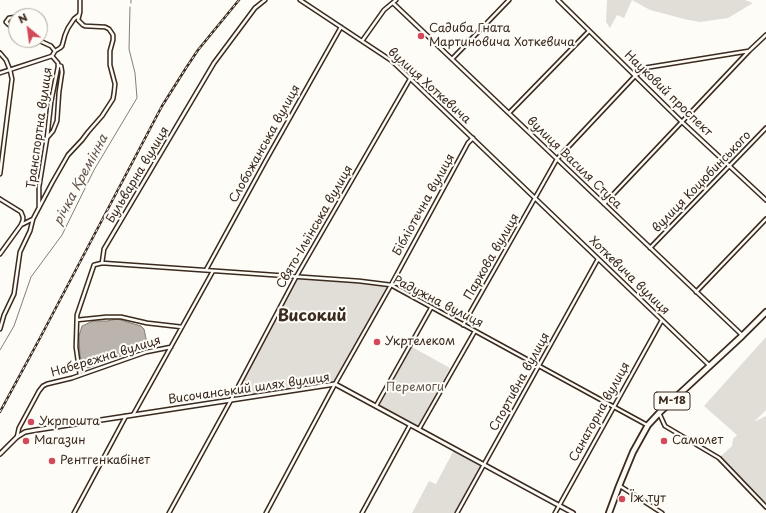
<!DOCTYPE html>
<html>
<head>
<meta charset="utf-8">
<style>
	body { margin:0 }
	#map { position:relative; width:766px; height:513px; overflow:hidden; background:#fdfcf7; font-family:"Playpen Sans",sans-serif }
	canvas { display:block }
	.north { position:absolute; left:8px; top:8px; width:40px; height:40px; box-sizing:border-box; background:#fdfcf7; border:1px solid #afa8a0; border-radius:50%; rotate:331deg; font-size:11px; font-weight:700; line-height:16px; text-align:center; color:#3b2a1e }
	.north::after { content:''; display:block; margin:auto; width:14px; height:18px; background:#d1495b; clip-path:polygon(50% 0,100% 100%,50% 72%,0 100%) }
</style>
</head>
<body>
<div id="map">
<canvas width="766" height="513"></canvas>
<div class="north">N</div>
</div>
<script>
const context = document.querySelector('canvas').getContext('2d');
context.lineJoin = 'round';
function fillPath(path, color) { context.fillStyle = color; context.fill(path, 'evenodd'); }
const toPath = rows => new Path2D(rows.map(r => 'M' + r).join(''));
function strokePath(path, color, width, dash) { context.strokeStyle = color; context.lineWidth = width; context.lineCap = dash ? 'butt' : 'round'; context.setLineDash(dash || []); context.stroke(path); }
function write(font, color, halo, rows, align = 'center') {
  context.font = font + ' "Playpen Sans",sans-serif'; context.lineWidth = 4; context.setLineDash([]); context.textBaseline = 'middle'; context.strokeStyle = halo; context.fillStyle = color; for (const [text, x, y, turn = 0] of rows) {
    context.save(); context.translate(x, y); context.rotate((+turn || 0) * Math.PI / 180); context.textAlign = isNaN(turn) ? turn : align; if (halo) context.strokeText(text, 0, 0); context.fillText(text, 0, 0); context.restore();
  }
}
fillPath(toPath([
	[607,0,745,0,753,3,728,18,700,22,684,19,650,10,632,0,624,18,617,15,610,28,606,22],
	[296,277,359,281,391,285,335,384,231,400],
	[766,337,766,410,754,422,766,416,766,505,739,479,730,466,719,458,732,446,733,439,737,435,704,406],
	[412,347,450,368,417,428,379,407],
	[454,450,482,466,456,513,412,513,429,481,436,484]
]), '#e1ded7');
const water = toPath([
	[117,319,141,326,144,329,147,343,144,346,130,353,106,361,88,368,86,367,80,357,79,336,82,326,93,321,107,321,117,319]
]);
fillPath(water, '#bbb4ad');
strokePath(water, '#887d74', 1);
strokePath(toPath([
	[131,3,131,0],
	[0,350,14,326,31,277,62,235,94,170,137,98,135,73,129,49,130,7]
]), '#887d74', 1);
const minor = toPath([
	[300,0,392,61,710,366],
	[558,0,682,122,766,200],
	[393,3,742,335],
	[16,17,9,18,6,22,8,24,16,30],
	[40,20,41,20],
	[38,40,51,46,55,51],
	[362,41,384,10,396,0],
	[0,53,6,60,10,70,12,79,0,174],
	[52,56,55,51,60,48,62,46,65,35,68,28,74,19,79,15],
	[452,59,509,0],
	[0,73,52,56],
	[509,113,589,31],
	[47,138,53,131,57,121,59,92,62,72,61,66,58,65],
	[0,199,21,212,23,217,23,220,21,225],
	[604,204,749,51,766,35],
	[39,207,39,187,47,138,51,102,58,67,58,63,52,56],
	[650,248,766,128],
	[0,254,21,225,33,219],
	[102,263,104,249,214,63,255,8,265,0],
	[206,270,265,162,341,27],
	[696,292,766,219],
	[77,320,106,317,121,317,147,323,182,327],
	[463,325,535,198,557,159,635,76,644,68,749,51],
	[0,329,4,315,14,294,20,252,30,231,33,219,52,183,68,155,82,140,88,132,102,116,113,99,114,93,115,84,110,65,110,51,113,40,113,35,109,29,105,27,85,26,83,25,78,20,80,12,80,0],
	[80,375,76,347,77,315,94,265,102,263,359,281,391,285,647,425],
	[376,406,431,308],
	[659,413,665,426,719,458,766,507],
	[133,415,213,271],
	[419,429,475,331],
	[17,437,19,428,39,391,43,386,47,384,72,378,146,352,171,347],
	[620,486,662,513],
	[74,513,126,416],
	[169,513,231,400,296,277,410,79],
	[266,513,335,384,391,285,468,143,473,138],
	[362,513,410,425],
	[457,513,598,259],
	[555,513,662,320]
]);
const tertiary = toPath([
	[0,454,17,437,25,432,36,430,335,384,573,513]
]);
const trunk = toPath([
	[609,513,619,486,633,452,648,425,661,411,742,336,766,312]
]);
strokePath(minor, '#3b2a1e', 5.5);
strokePath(tertiary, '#3b2a1e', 6);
strokePath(trunk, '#3b2a1e', 8);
strokePath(minor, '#fdfcf7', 2.5);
strokePath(tertiary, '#fdfcf7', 3);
strokePath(trunk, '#fdfcf7', 4.5);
const rail = toPath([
	[0,412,40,338,162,106,186,68,198,50,239,0]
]);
strokePath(rail, '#3b2a1e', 2.5);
strokePath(rail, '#fdfcf7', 1, [3]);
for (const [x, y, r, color] of [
	[421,36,4,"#d1495b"],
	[377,342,4,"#d1495b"],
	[31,422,4,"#d1495b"],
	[26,441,4,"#d1495b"],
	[664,441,4,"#d1495b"],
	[52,461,4,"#d1495b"],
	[622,499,4,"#d1495b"]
]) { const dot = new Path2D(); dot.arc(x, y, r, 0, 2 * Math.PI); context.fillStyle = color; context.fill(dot); strokePath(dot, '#fdfcf7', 1.5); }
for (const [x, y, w] of [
	[672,401,36]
]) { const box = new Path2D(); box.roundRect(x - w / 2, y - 9, w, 18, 3); context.fillStyle = '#fdfcf7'; context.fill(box); strokePath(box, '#3b2a1e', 1); }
write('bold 11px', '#3b2a1e', null, [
	["М-18",672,401]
]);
write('12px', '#3b2a1e', '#fdfcf7', [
	["Садиба Гната",429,29],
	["Мартиновича Хоткевича",429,43],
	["Укртелеком",385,342],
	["Укрпошта",39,422],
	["Магазин",34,441],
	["Самолет",672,441],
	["Рентгенкабінет",60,461],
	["Їж тут",630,499]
], 'left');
write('12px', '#3b2a1e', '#fdfcf7', [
	["вулиця Хоткевича",429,86,42],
	["Науковий проспект",668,94,44],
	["Транспортна вулиця",40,128,-82],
	["Слобожанська вулиця",265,144,-61],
	["вулиця Василя Стуса",574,163,44],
	["Бульварна вулиця",138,175,-59],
	["вулиця Коцюбинського",702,182,-46],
	["Бібліотечна вулиця",424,205,-61],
	["Свято-Ільїнська вулиця",315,227,-60],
	["Паркова вулиця",492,257,-60],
	["Хоткевича вулиця",629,276,44],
	["Радужна вулиця",438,302,27],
	["Набережна вулиця",106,357,-17],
	["Спортивна вулиця",520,382,-61],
	["Височанський шлях вулиця",249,389,-8],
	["Санаторна вулиця",600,412,-61]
]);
write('12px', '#64574c', '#fdfcf7', [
	["Перемоги",415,388]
]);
write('italic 13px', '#615349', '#fdfcf7', [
	["річка Кремінна",81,180,-62]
]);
write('bold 16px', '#3b2a1e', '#fdfcf7', [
	["Високий",312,317]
]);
</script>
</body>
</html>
